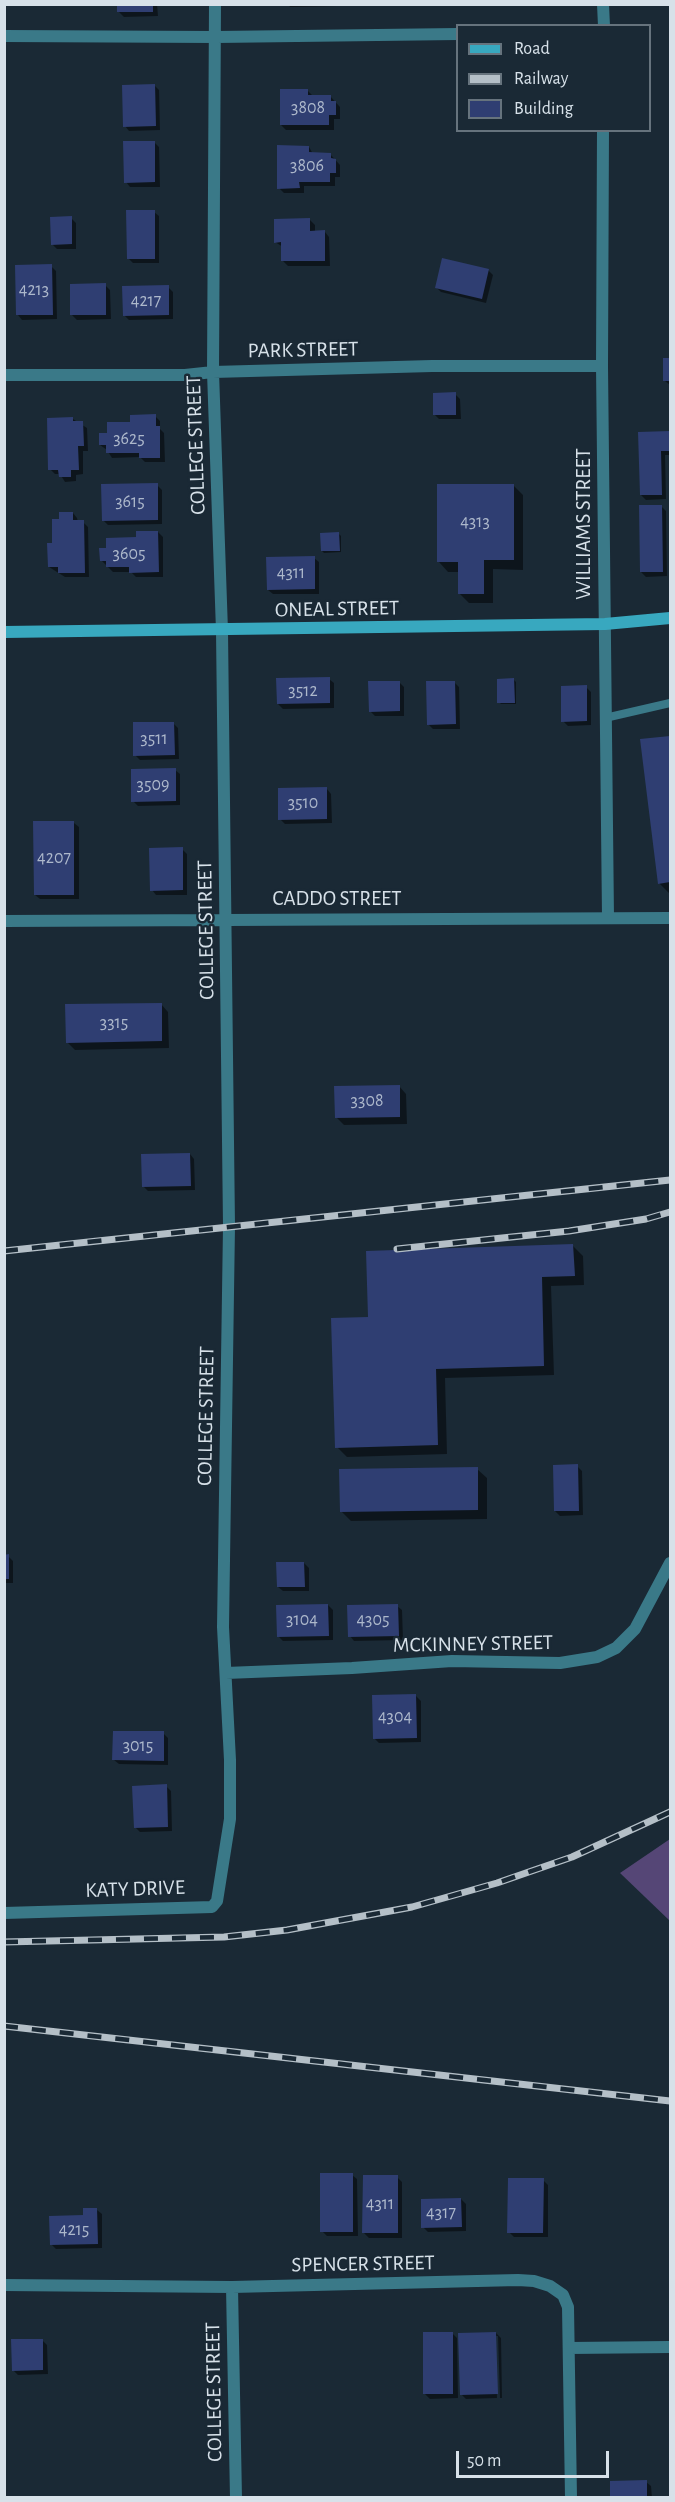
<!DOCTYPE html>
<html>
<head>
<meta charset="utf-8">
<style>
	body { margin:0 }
	#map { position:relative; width:675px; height:2502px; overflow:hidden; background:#1a2935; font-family:"Alegreya Sans",sans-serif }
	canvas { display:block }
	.frame { position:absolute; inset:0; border:6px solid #d7e1e9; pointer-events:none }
	.legend { position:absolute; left:456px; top:24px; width:195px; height:108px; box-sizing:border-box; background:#1a2935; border:2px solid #66737d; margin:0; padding:8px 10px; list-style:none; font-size:18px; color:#d7e1e9 }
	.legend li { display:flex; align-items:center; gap:12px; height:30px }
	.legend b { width:30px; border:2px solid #66737d }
	.scale { position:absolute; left:456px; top:2451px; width:153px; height:27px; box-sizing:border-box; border:3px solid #d7e1e9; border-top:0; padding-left:8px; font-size:18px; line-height:21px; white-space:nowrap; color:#d7e1e9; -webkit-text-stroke:4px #1a2935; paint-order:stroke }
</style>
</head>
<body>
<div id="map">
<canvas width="675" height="2502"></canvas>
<div class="frame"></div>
<ul class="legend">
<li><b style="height:8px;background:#38a8bf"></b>Road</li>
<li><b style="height:8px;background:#b4bfc7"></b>Railway</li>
<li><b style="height:16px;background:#2f3e72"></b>Building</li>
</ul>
<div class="scale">50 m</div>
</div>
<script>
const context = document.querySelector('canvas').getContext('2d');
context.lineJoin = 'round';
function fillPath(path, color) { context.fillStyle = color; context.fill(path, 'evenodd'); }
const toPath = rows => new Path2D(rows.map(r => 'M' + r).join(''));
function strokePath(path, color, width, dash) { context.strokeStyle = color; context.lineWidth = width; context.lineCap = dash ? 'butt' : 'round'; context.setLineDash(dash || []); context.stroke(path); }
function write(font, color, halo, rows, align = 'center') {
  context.font = font + ' "Alegreya Sans",sans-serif'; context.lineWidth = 5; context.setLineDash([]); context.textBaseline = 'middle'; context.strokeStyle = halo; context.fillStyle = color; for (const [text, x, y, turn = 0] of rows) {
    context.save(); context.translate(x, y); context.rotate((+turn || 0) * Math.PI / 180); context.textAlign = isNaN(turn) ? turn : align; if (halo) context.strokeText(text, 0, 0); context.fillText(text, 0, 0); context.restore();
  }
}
fillPath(toPath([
	[670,1839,670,1921,620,1873]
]), '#554676');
fillPath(toPath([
	[119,4,157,4,158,16,124,17,119,12],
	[288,4,337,4,337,6,290,7],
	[155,86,159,90,160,130,129,131,125,126],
	[308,91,313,96,330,96,340,107,340,119,334,119,334,130,286,130,281,125],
	[154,142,159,147,160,187,130,187,126,182],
	[309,147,313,154,330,154,340,165,340,177,335,177,335,186,304,186,304,193,284,193,279,188],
	[154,212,159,216,159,263,133,263,128,258],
	[71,218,76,223,76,249,57,249,52,244],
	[310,220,315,225,315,232,325,232,329,237,330,266,288,266,283,261,283,247,275,242],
	[51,266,56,271,57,319,22,320,18,315],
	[488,270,493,275,486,303,441,292,436,287],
	[105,285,110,290,111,319,77,320,72,315],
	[168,287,173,292,173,319,129,320,124,315],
	[664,360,670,360,670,385,665,381],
	[455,394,460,399,461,419,439,419,434,414],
	[155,416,160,421,160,429,164,433,165,462,145,462,140,457,112,458,107,450,100,445,108,434],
	[73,419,87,428,88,451,83,451,83,474,76,475,76,481,65,482,60,474,55,474,50,469],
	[670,432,670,455,665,455,666,499,646,500,641,495,639,433],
	[157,485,162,490,162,524,108,525,103,520],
	[513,485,523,495,523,570,493,569,493,603,469,603,459,593,459,572,448,572,439,562],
	[661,506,666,511,667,576,646,577,641,572],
	[73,513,77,518,78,522,83,522,88,527,89,577,65,577,49,567,61,521],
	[158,532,163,537,163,577,136,577,131,572,113,572,101,560,137,539],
	[339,534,341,536,341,552,324,553,322,551],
	[314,558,319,562,319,594,273,594,268,590],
	[329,679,334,683,334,708,283,709,278,704],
	[514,680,516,682,516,704,501,704,499,702],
	[399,682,404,687,404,716,375,716,370,711],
	[454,682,459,687,460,729,433,729,428,724],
	[586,687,591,692,591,725,568,726,563,721],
	[173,723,178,728,179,759,140,760,135,755],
	[670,737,670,893,669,893,659,883,642,740],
	[175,770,180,774,180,805,138,806,133,801],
	[327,789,331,794,332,823,285,824,280,819],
	[74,823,79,827,79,899,40,899,35,895],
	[182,849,187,854,187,895,156,895,152,890],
	[4,965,5,1003,4,1003],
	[161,1004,168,1012,169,1048,75,1050,67,1042],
	[399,1086,406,1094,407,1124,344,1125,336,1117],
	[190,1154,194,1159,195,1190,148,1191,143,1186],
	[573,1246,583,1256,584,1285,551,1286,554,1375,445,1378,447,1454,347,1457,337,1447,369,1319],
	[577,1466,582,1471,583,1515,560,1516,555,1511],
	[477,1469,487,1478,487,1519,351,1521,341,1511],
	[4,1556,8,1556,13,1561,13,1583,4,1583],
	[304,1563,309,1568,309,1591,283,1591,278,1587],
	[328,1605,333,1610,333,1640,283,1641,278,1636],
	[397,1606,402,1610,403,1640,354,1641,350,1636],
	[416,1696,421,1701,421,1742,379,1743,374,1738],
	[163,1733,168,1738,168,1765,119,1764,114,1760],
	[166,1786,171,1791,172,1831,140,1832,135,1827],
	[352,2175,357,2179,358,2236,327,2236,322,2231],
	[397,2177,402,2182,402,2238,369,2238,364,2233],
	[543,2180,548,2185,548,2237,514,2237,509,2232],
	[461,2199,466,2204,466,2231,428,2232,423,2227],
	[97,2210,102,2214,102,2248,56,2249,51,2244,84,2217],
	[452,2333,457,2338,458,2398,430,2399,425,2394],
	[496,2333,501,2338,502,2398,500,2398,498,2336,495,2336,497,2398,466,2399,461,2394],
	[42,2340,47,2345,48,2374,18,2375,13,2370],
	[646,2482,651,2486,652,2498,611,2498]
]), '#0007');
fillPath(toPath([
	[117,4,153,4,153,12,117,12],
	[155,84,156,126,123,127,122,85],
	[280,89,308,89,308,95,331,95,331,101,336,101,336,115,329,115,329,125,280,125],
	[123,141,155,141,155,182,124,183],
	[277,145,309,146,309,152,331,153,331,158,336,159,336,173,330,173,330,182,299,182,300,188,277,189],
	[126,210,155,210,155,259,127,259],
	[72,216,72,244,51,245,50,217],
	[310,218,310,231,325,230,325,261,281,261,281,242,274,243,274,219],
	[442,258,489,269,482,299,435,288],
	[52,264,53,315,16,315,15,265],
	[106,283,106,315,70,315,70,284],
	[169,285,169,315,123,316,122,286],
	[663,358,670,358,670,381,663,381],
	[456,392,456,415,433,415,433,393],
	[156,414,156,426,160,426,160,458,139,458,139,453,106,453,106,445,99,445,99,433,107,433,107,422,130,422,130,415],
	[73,417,73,421,83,421,84,446,78,446,79,470,71,470,71,477,59,477,58,470,48,470,47,418],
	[670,431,670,451,661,451,662,495,640,495,638,432],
	[158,483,158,520,102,521,101,484],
	[437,484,514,484,514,560,484,560,484,594,458,594,458,562,437,562],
	[639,505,662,505,663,572,640,572],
	[59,512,73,512,73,520,84,520,85,573,58,573,58,567,48,567,47,543,52,543,52,519,59,519],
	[136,531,158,531,159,572,129,573,129,567,106,567,106,561,100,561,99,548,106,548,106,538,136,537],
	[339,532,340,551,321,551,320,533],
	[315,556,315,589,267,590,266,557],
	[330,677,330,703,277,704,276,678],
	[514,678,515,703,497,703,497,679],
	[368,681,400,681,400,711,369,712],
	[426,681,455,681,456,724,427,725],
	[587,685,587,721,561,722,561,686],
	[133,722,174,722,175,755,133,756],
	[670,736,670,882,658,884,640,739],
	[176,768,176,801,131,802,131,769],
	[327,787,327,819,278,820,278,788],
	[33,821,74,821,74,895,34,895],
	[183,847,183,890,150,891,149,848],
	[162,1003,162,1041,66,1043,65,1004],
	[400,1085,400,1117,335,1118,334,1086],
	[190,1153,191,1186,142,1187,141,1154],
	[573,1244,575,1276,542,1277,544,1366,436,1369,438,1445,335,1448,331,1318,368,1317,366,1251],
	[578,1464,579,1511,554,1511,553,1465],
	[478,1467,478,1510,340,1512,339,1469],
	[9,1554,9,1579,4,1579,4,1555],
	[276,1562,304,1562,305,1587,277,1587],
	[328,1604,329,1636,277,1637,276,1605],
	[398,1604,399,1636,348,1637,347,1605],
	[416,1694,417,1738,373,1739,372,1695],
	[113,1731,164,1731,164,1761,112,1760],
	[167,1784,168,1827,134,1828,132,1786],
	[320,2173,353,2173,353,2232,320,2232],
	[363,2175,398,2175,398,2233,362,2233],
	[508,2178,544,2178,543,2233,507,2233],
	[461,2198,462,2227,421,2228,421,2199],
	[83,2208,97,2208,98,2244,50,2245,49,2216,83,2215],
	[423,2332,453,2332,453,2394,423,2394],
	[496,2332,498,2394,460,2395,458,2333],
	[11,2339,43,2339,43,2370,12,2371],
	[647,2480,647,2498,610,2498,610,2481]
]), '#2f3e72');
strokePath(toPath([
	[605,718,670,703]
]), '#3a7988', 8);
strokePath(toPath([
	[603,4,604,26],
	[4,36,216,37,458,34],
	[603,130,602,366,608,917],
	[4,375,185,375,213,372,432,366,602,366],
	[4,921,670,918],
	[226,1673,352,1668,452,1661,560,1663,597,1657,616,1648,635,1629,670,1563],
	[4,1913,212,1907,217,1901,230,1819,230,1760,223,1627,229,1226,222,631,213,372,215,4],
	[4,2285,232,2287,518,2280,534,2281,550,2286,563,2295,568,2307,571,2498],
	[232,2287,236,2498],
	[569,2348,670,2347]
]), '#3a7988', 12);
strokePath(toPath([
	[4,632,605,624,670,618]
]), '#38a8bf', 12);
const rail = toPath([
	[397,1249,569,1231,646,1219,670,1212],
	[4,1251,670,1180],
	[4,1942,224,1937,287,1930,412,1907,497,1883,572,1857,670,1812],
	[4,2026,670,2101]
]);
strokePath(rail, '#b4bfc7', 7);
strokePath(rail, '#1a2935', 4.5, [14]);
write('18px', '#adb8cb', null, [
	["3808",308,108],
	["3806",307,166],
	["4213",34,290],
	["4217",146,301],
	["3625",129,439],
	["3615",130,502],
	["4313",475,522],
	["3605",129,554],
	["4311",291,573],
	["3512",303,691],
	["3511",154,739],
	["3509",153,785],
	["3510",303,803],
	["4207",54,858],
	["3315",114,1023],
	["3308",367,1101],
	["3104",302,1620],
	["4305",373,1620],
	["4304",395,1717],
	["3015",138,1746],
	["4311",380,2204],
	["4317",441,2213],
	["4215",74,2230]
]);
write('21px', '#d7e1e9', '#1a2935', [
	["PARK STREET",303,350,-1],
	["COLLEGE STREET",196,445,-92],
	["WILLIAMS STREET",584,524,-90],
	["ONEAL STREET",337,609,-1],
	["CADDO STREET",337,899],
	["COLLEGE STREET",206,930,-91],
	["COLLEGE STREET",206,1416,-89],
	["MCKINNEY STREET",473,1644,-1],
	["KATY DRIVE",135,1889,-2],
	["SPENCER STREET",363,2264,-1],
	["COLLEGE STREET",214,2392,-91]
]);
</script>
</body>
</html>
